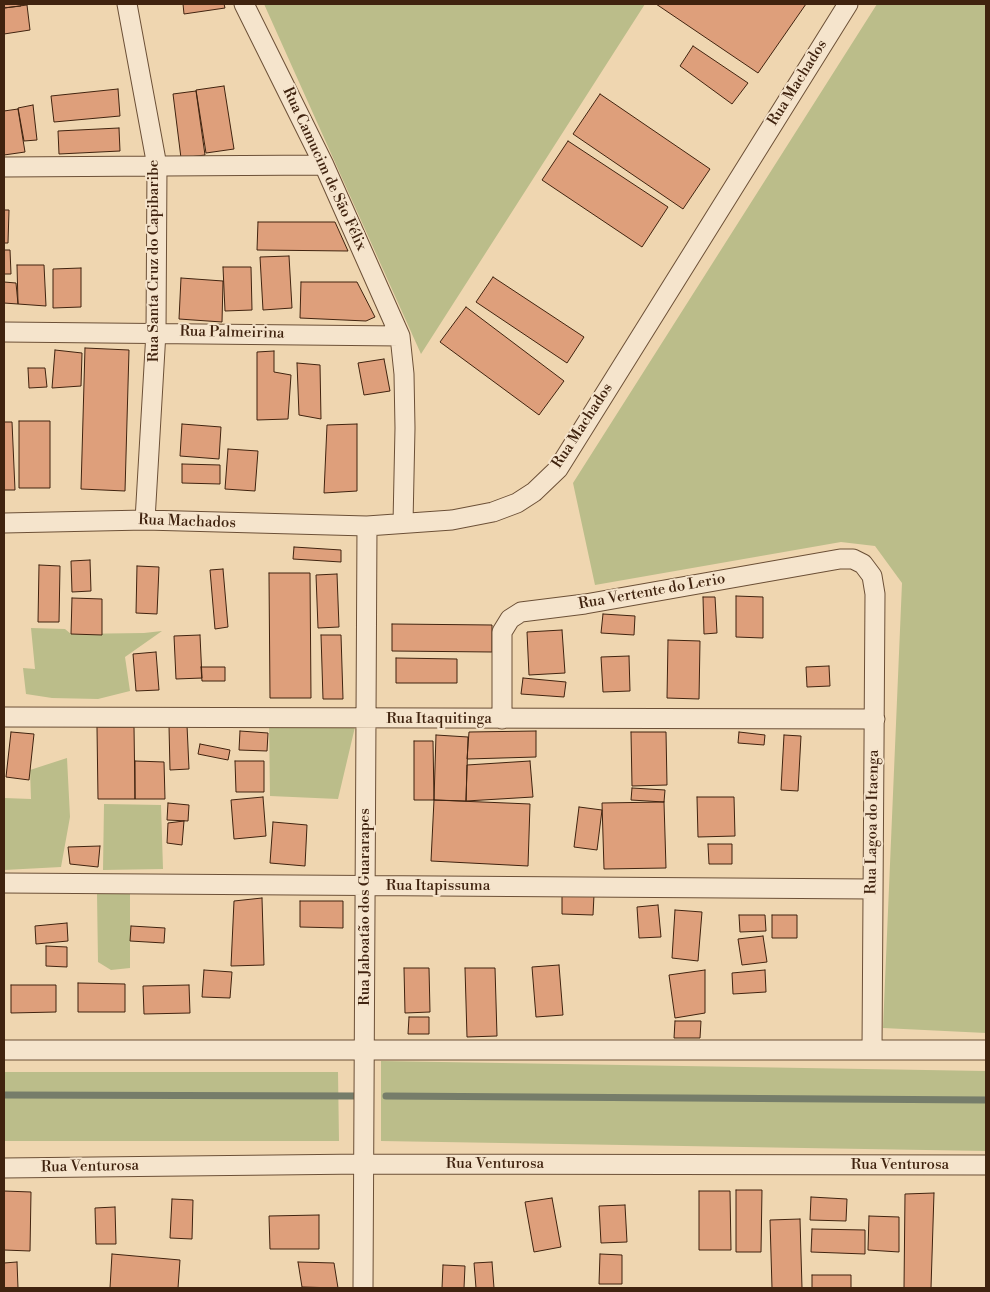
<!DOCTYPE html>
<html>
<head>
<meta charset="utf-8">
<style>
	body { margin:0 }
	#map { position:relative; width:990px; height:1292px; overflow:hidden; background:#efd6b0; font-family:"Libre Bodoni",serif }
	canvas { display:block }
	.frame { position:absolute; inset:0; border:5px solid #40230f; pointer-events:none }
</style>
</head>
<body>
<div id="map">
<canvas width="990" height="1292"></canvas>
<div class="frame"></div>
</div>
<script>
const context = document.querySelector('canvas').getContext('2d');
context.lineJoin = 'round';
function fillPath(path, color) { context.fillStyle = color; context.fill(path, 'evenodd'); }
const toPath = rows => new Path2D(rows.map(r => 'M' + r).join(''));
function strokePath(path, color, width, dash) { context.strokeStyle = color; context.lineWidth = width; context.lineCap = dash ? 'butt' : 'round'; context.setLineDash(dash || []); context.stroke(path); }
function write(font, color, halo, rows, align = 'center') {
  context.font = font + ' "Libre Bodoni",serif'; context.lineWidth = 4; context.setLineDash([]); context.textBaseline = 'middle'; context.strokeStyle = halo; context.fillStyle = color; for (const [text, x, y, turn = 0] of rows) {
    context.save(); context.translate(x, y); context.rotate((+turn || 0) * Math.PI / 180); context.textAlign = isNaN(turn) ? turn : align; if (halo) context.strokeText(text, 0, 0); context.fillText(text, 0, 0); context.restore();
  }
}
fillPath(toPath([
	[264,4,645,4,421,354],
	[877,4,986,4,986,1033,883,1028,902,583,875,546,841,542,595,585,573,483],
	[31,628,65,629,71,634,144,633,162,631,125,657,130,691,98,699,52,698,26,694,23,668,35,669],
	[269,722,355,727,338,799,270,796],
	[67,758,70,817,61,867,4,870,4,798,31,799,30,770],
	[104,804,161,805,163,869,103,870],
	[97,894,130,894,130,968,111,970,98,962],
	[381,1061,986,1071,986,1151,381,1141],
	[4,1072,338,1072,339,1141,4,1141]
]), '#bbbd8a');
strokePath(toPath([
	[4,1095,357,1096],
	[386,1096,986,1100]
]), '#767d6a', 7);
const building = toPath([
	[4,4,21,4,21,6,4,8,4,4],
	[183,4,224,4,225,8,184,14,183,4],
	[656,4,806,4,758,73,656,4],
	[27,5,30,30,4,34,4,8,27,5],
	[693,46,748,83,732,104,680,66,693,46],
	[224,86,234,149,206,153,196,90,224,86],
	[118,89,120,116,54,122,51,96,118,89],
	[196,91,205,155,181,158,173,94,196,91],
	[600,94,710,169,683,209,573,134,600,94],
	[33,105,37,140,24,141,18,108,33,105],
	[18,109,25,152,4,155,4,111,18,109],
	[119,128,120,151,59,154,58,131,119,128],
	[568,141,668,207,642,247,542,180,568,141],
	[4,210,9,210,8,243,4,243,4,210],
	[258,222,335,222,348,251,257,250,258,222],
	[4,250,10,250,11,274,4,274,4,250],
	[289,256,292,308,263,310,260,257,289,256],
	[17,265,44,265,46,306,18,304,17,265],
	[223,267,251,267,252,310,225,311,223,267],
	[81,268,81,307,53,308,53,269,81,268],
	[493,277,584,337,567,363,476,302,493,277],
	[181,278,223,281,222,322,179,319,181,278],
	[4,282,16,283,18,304,4,303,4,282],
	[301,282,357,282,375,317,366,321,300,318,301,282],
	[466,307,564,381,539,415,440,342,466,307],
	[85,348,129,350,125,491,81,489,85,348],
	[55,350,82,353,81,386,52,388,55,350],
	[274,351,274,372,291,375,288,419,257,420,257,352,274,351],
	[384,359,390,391,364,395,358,363,384,359],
	[297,363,320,365,321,419,299,415,297,363],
	[28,368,45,368,47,387,29,388,28,368],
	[19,421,50,421,50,488,19,488,19,421],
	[4,422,12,422,15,490,4,490,4,422],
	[182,424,221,427,219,459,180,456,182,424],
	[357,424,357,491,324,493,327,425,357,424],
	[228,449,258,451,255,491,225,489,228,449],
	[182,464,220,465,220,484,182,483,182,464],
	[294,547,341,550,341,562,293,559,294,547],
	[90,560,91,591,72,592,71,561,90,560],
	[39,565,60,566,59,622,38,622,39,565],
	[137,566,159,567,157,614,136,613,137,566],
	[223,569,228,627,215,629,210,570,223,569],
	[269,573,310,573,311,698,270,698,269,573],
	[337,574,339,627,318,628,316,575,337,574],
	[736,596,763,597,763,638,736,637,736,596],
	[703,597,715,597,717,633,704,634,703,597],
	[72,598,102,599,102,635,71,634,72,598],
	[603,614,635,616,634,635,601,633,603,614],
	[392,624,492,625,492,652,392,651,392,624],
	[562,630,565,673,529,675,527,632,562,630],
	[200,635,202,678,176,679,174,636,200,635],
	[321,635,341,635,343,699,323,699,321,635],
	[668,640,700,641,699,699,667,698,668,640],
	[156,652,159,690,136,691,133,654,156,652],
	[629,656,630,691,603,692,601,657,629,656],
	[396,658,457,659,457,683,396,683,396,658],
	[829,666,830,686,807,687,806,667,829,666],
	[201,667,225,667,225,681,202,681,201,667],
	[523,678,566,682,564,697,521,694,523,678],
	[187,725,189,769,170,770,169,726,187,725],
	[97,727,134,727,135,799,98,799,97,727],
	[240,731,268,733,267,751,239,750,240,731],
	[536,731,536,757,467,759,469,732,536,731],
	[11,732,34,734,29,780,6,777,11,732],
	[631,732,666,732,667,785,632,786,631,732],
	[739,732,765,735,764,745,738,743,739,732],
	[436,735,468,737,466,801,434,800,436,735],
	[784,735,801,736,798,791,781,790,784,735],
	[414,741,433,741,434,800,414,800,414,741],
	[200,744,230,750,228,760,198,754,200,744],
	[135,761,164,762,165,799,135,799,135,761],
	[235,761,264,761,264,792,236,792,235,761],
	[530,761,533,797,466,801,467,765,530,761],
	[632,788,665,790,664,802,631,800,632,788],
	[263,797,266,836,234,839,231,800,263,797],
	[697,797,734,797,735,836,698,837,697,797],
	[434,800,530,804,528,866,431,861,434,800],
	[664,802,666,868,604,869,602,803,664,802],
	[168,803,189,805,188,821,167,820,168,803],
	[579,807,602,810,597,850,574,847,579,807],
	[184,821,182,845,167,843,168,823,184,821],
	[273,822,307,825,305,866,270,863,273,822],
	[708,844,732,844,732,864,709,864,708,844],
	[100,846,98,867,70,864,68,847,100,846],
	[562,894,594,895,593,915,562,914,562,894],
	[262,898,264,965,231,966,234,901,262,898],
	[300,901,343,901,343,928,300,927,300,901],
	[658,905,661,937,639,938,637,907,658,905],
	[675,910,702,912,698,961,672,958,675,910],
	[739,915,765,915,766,931,740,932,739,915],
	[772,915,797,915,797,938,772,938,772,915],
	[67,923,68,941,36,944,35,926,67,923],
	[131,926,165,928,164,943,130,941,131,926],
	[763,936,767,962,742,965,738,939,763,936],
	[46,946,67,947,67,967,46,966,46,946],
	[559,965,563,1015,536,1017,532,967,559,965],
	[404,968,429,968,430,1012,405,1013,404,968],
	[465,968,495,968,497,1036,467,1037,465,968],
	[204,970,232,972,230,998,202,997,204,970],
	[705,970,705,1013,675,1018,669,975,705,970],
	[765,970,766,992,733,994,732,973,765,970],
	[78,983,125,984,125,1012,78,1012,78,983],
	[11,985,56,985,56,1012,11,1013,11,985],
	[189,985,190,1013,144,1014,143,986,189,985],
	[409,1017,429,1017,429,1034,408,1034,409,1017],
	[675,1021,701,1021,700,1038,674,1038,675,1021],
	[736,1190,762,1190,761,1252,736,1252,736,1190],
	[4,1191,31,1192,30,1251,4,1250,4,1191],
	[699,1191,730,1191,731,1250,699,1250,699,1191],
	[934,1193,931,1288,904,1288,905,1194,934,1193],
	[811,1197,847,1199,846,1221,810,1220,811,1197],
	[552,1198,561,1247,534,1252,525,1202,552,1198],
	[172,1199,193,1200,192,1239,170,1238,172,1199],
	[625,1205,627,1242,601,1243,599,1206,625,1205],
	[115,1207,116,1244,96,1244,95,1208,115,1207],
	[319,1215,319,1249,270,1249,269,1216,319,1215],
	[869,1216,899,1217,899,1252,868,1250,869,1216],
	[800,1219,802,1288,772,1288,770,1220,800,1219],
	[812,1229,865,1230,865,1254,811,1252,812,1229],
	[112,1254,180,1260,178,1288,110,1288,112,1254],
	[600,1254,622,1255,622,1284,599,1284,600,1254],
	[17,1262,18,1288,4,1288,4,1263,17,1262],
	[298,1262,334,1263,338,1288,302,1287,298,1262],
	[492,1262,494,1288,476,1288,474,1263,492,1262],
	[443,1265,465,1266,464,1288,442,1288,443,1265],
	[812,1275,851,1275,851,1288,812,1288,812,1275]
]);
fillPath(building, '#de9f7b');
strokePath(building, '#40230f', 1);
const minor = toPath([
	[127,4,157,166,156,332,145,520],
	[244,4,324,165,400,336,404,374,405,428,403,523],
	[4,167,324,165],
	[4,332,400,336],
	[4,523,145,520,367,526,452,520,493,512,517,503,534,492,558,469,848,4],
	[4,717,875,719],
	[502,719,502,632,510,619,521,612,585,604,840,559,853,559,863,564,872,576,875,594,872,1049],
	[4,883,872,889],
	[4,1050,986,1050],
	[4,1168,364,1164,986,1165],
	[363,1288,367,526]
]);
strokePath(minor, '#6c5037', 21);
strokePath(minor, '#f5e4cc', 19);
write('15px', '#40230f', '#f5e4cc', [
	["Rua Machados",798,83,-58],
	["Rua Camucim de São Félix",324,169,65],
	["Rua Santa Cruz do Capibaribe",154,261,-90],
	["Rua Palmeirina",232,333,1],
	["Rua Machados",583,426,-57],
	["Rua Machados",187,522,2],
	["Rua Vertente do Lerio",652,592,-10],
	["Rua Itaquitinga",439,719],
	["Rua Lagoa do Itaenga",873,822,-89],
	["Rua Itapissuma",438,886],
	["Rua Jaboatão dos Guararapes",365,907,-90],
	["Rua Venturosa",495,1164],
	["Rua Venturosa",900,1165],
	["Rua Venturosa",90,1167,-1]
]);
</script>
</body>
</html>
